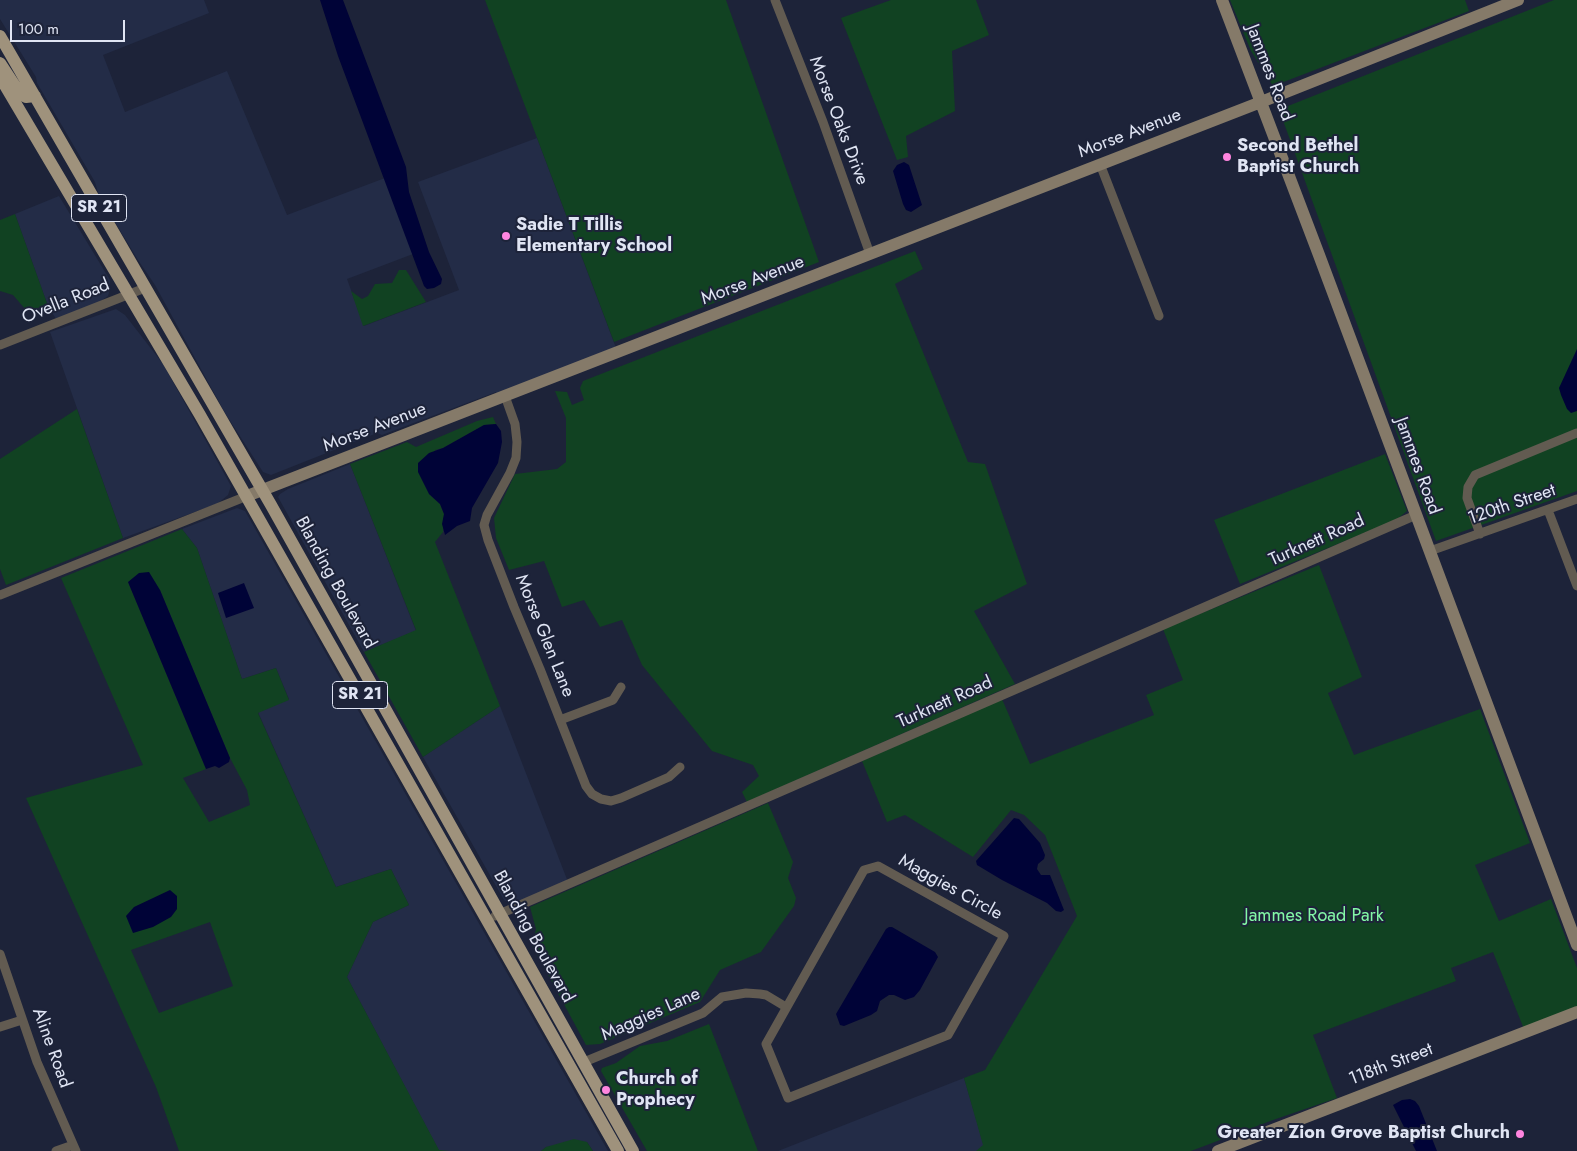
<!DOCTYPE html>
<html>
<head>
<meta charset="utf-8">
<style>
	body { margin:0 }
	#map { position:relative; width:1577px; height:1151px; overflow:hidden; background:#1d2339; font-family:Jost,sans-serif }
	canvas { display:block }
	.scale { position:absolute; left:10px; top:20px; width:115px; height:22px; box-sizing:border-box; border:2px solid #e0e5f4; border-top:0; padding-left:6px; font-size:15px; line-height:18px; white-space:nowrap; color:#e0e5f4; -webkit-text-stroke:4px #1d2339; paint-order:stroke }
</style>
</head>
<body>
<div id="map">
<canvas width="1577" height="1151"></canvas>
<div class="scale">100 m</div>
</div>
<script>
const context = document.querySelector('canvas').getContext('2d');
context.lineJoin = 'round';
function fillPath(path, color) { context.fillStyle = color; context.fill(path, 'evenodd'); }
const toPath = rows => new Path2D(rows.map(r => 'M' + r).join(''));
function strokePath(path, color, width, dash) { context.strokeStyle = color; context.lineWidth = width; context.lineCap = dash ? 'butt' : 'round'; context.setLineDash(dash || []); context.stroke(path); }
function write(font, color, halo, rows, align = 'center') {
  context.font = font + ' Jost,sans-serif'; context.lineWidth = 4; context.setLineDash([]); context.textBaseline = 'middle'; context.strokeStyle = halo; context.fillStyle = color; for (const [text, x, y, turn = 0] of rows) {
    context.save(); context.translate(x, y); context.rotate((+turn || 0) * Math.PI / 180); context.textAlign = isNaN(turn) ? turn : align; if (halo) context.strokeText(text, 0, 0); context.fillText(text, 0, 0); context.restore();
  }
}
fillPath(toPath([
	[0,0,204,0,209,13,103,55,125,112,227,71,287,215,385,178,413,254,347,279,364,326,459,290,418,182,537,138,616,348,497,394,496,392,382,435,377,433,271,475,263,472,225,413,155,285,138,260,99,196,95,182,37,83,36,77,0,19],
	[59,196,110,280,110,289,108,296,98,303,56,319,48,306,15,214],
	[116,309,125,315,163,364,231,486,228,495,217,504,123,538,50,332],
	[350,464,416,631,364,652,278,497,280,494,288,489],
	[237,508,245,511,608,1151,593,1151,587,1142,546,1147,541,1151,439,1151,347,977,373,922,409,905,391,869,336,887,258,712,289,699,276,668,242,679,197,548,182,529],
	[500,706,568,882,511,905,504,900,423,757],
	[964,1078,984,1146,978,1151,778,1151]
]), '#232c47');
fillPath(toPath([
	[485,0,726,0,819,262,614,342],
	[891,0,976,0,989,35,952,51,955,111,906,136,908,157,897,160,841,18],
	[1230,0,1465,0,1469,11,1273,86,1251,51],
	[1554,0,1577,0,1577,491,1436,541,1281,115,1283,108],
	[15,214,48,306,26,310,13,295,0,291,0,220],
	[915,251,923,269,895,284,968,462,985,464,1027,584,974,611,1015,684,747,802,742,792,759,776,753,765,712,751,642,665,622,620,600,627,584,600,562,607,544,561,509,570,496,538,494,518,515,474,557,469,566,462,566,418,555,391,567,392,572,405,584,400,580,388,583,381],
	[399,270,406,270,426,302,363,326,351,291,362,299,368,296,375,284,392,283],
	[77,409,123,538,6,585,0,569,0,459],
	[493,417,496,424,484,425,443,448,435,450,429,494,440,504,444,514,443,532,435,542,500,706,423,757,364,652,416,630,350,464,407,442,416,447,477,421],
	[1385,454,1407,511,1396,520,1240,584,1214,520],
	[182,529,197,548,242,679,276,668,289,700,258,713,336,887,391,869,409,905,373,922,347,977,439,1150,449,1151,179,1151,156,1087,26,798,143,765,61,578],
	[128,582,160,590,230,758,247,790,250,805,209,822,183,778,206,769],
	[210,922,233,986,159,1013,131,950],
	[1319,565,1362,677,1328,693,1354,755,1480,709,1530,843,1475,865,1499,921,1551,899,1577,968,1577,1007,1524,1029,1493,952,1451,968,1456,981,1313,1035,1337,1098,1273,1120,1191,1151,976,1151,983,1145,964,1078,985,1070,1077,916,1045,835,1024,815,1011,810,973,857,905,815,887,822,862,761,1002,699,1030,764,1154,715,1146,695,1183,680,1163,629],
	[768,803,793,862,788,878,796,898,794,906,761,952,720,970,700,1002,600,1044,586,1045,532,945,536,929,530,907],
	[709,1024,758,1151,647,1151,601,1071,602,1068,616,1063,640,1046,667,1041],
	[574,1139,587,1142,593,1151,541,1151,546,1147]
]), '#114222');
fillPath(toPath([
	[320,0,343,0,406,167,409,192,429,252,442,279,441,284,434,288,427,289,424,286,338,56],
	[904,162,909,165,922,205,911,212,906,210,903,204,893,171,897,165],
	[1577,349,1577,411,1571,413,1567,409,1561,395,1559,388],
	[496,424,501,431,502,442,498,463,472,508,470,521,457,526,445,535,442,524,444,514,440,504,429,494,418,472,418,463,429,453,443,448,484,425],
	[149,572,160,590,230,758,229,762,219,768,215,766,206,769,128,582,139,573],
	[244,583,254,608,226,618,218,593],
	[1014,818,1019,819,1040,843,1045,855,1044,859,1038,864,1037,869,1041,875,1050,875,1064,910,1061,912,1056,911,1047,903,1002,880,977,865,976,861],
	[170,890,177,896,177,909,171,917,153,927,133,933,126,916,134,907],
	[889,927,892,927,935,952,938,957,920,990,914,997,905,1000,894,995,889,995,880,1001,877,1011,871,1015,844,1026,840,1025,836,1014,886,929],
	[1410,1099,1415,1101,1419,1106,1437,1151,1416,1151,1393,1105,1402,1100]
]), '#000337');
strokePath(toPath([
	[775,0,823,122,870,254],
	[1100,164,1159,316],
	[0,345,145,288],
	[505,396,515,424,517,442,516,458,510,473,487,515,484,525,488,540,514,607,540,669,586,786,592,794,601,799,611,801,621,798,669,777,680,767],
	[1548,510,1577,586],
	[1480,534,1467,498,1468,487,1475,475,1577,433],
	[1430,551,1577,499],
	[0,595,247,496],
	[560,720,613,700,621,687],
	[878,866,1004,936,948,1035,788,1098,766,1044,864,870,878,866],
	[495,916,1416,515],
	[0,954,37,1062,76,1151],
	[0,1027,22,1020],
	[584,1062,703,1013,722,997,746,993,760,994,766,995,786,1007],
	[56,1151,73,1145]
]), '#625b51', 9);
strokePath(toPath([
	[1222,0,1319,255,1577,945],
	[247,496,1261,102,1518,0],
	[1218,1151,1577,1012]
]), '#857a69', 12);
strokePath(toPath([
	[0,36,271,505,633,1151],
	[0,63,19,92,26,97,35,96],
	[0,77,200,415,618,1151]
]), '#9f927c', 12);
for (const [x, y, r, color] of [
	[1227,157,5,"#ff85df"],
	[506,236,5,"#ff85df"],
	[606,1090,5,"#ff85df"],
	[1520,1134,5,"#ff85df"]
]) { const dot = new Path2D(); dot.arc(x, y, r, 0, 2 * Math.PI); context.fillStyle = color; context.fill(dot); strokePath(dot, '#1d2339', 2); }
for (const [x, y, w] of [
	[99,208,55],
	[360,695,55]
]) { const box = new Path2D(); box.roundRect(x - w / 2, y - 13.5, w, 27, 4); context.fillStyle = '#1d2339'; context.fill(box); strokePath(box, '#e0e5f4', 1); }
write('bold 16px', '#e0e5f4', null, [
	["SR 21",99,208],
	["SR 21",360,695]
]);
write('18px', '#e0e5f4', '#1d2339', [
	["Jammes Road",1269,73,69],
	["Morse Oaks Drive",838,121,69],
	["Morse Avenue",1130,134,-21],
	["Morse Avenue",753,281,-21],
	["Ovella Road",66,302,-22],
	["Morse Avenue",375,428,-21],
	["Jammes Road",1417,466,70],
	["120th Street",1512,505,-19],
	["Turknett Road",1317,541,-24],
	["Blanding Boulevard",335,583,61],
	["Morse Glen Lane",544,636,68],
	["Turknett Road",945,703,-24],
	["Maggies Circle",950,888,29],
	["Blanding Boulevard",533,937,61],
	["Maggies Lane",651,1015,-24],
	["Aline Road",51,1048,70],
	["118th Street",1391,1065,-21]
]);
write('bold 18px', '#e0e5f4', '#1d2339', [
	["Second Bethel",1237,147],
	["Baptist Church",1237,168],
	["Sadie T Tillis",516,226],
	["Elementary School",516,247],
	["Church of",616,1080],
	["Prophecy",616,1101],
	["Greater Zion Grove Baptist Church",1510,1134,"right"]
], 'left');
write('18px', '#83f8a6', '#1d2339', [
	["Jammes Road Park",1314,917]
]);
</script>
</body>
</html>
